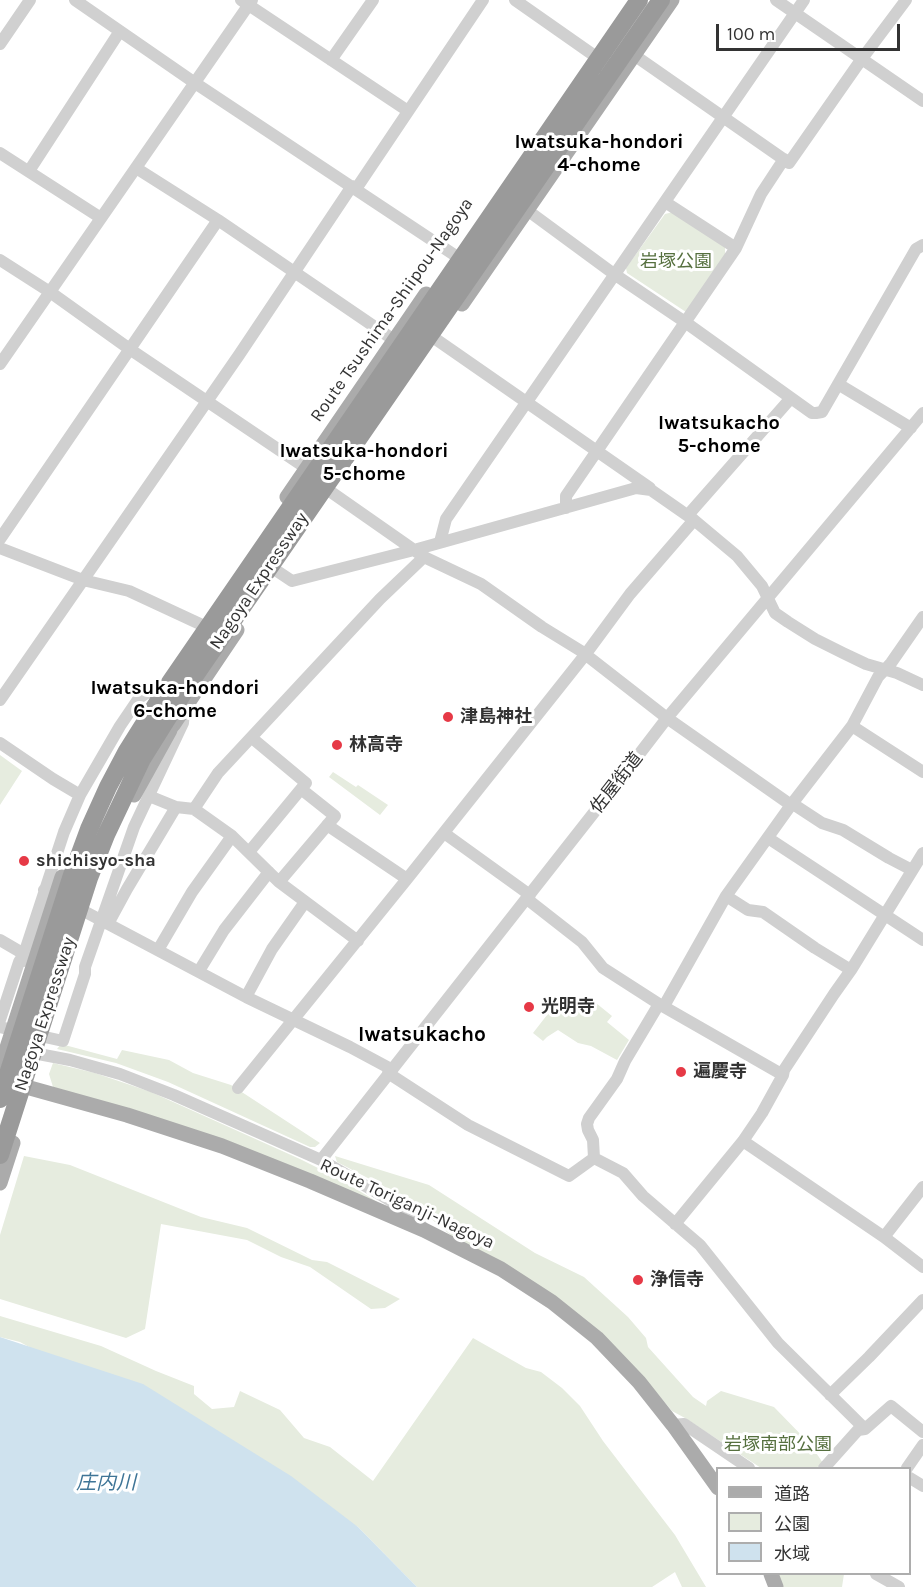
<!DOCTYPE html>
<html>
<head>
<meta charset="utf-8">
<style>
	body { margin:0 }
	#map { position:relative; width:923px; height:1587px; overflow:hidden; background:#fff; font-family:Karla,"Noto Sans JP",sans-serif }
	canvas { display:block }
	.legend { position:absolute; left:716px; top:1467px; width:195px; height:108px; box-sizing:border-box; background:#fff; border:2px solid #adadad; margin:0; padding:8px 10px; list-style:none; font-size:18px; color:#333 }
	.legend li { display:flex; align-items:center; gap:12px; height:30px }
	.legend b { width:30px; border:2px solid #adadad }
	.scale { position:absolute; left:716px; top:24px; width:184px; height:27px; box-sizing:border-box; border:3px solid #333; border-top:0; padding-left:8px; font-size:18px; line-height:21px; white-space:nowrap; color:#333; -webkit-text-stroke:4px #fff; paint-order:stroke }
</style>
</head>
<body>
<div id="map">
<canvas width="923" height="1587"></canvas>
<ul class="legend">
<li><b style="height:8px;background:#ababab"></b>道路</li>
<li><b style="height:16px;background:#e6ecdf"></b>公園</li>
<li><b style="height:16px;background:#cfe2ee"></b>水域</li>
</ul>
<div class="scale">100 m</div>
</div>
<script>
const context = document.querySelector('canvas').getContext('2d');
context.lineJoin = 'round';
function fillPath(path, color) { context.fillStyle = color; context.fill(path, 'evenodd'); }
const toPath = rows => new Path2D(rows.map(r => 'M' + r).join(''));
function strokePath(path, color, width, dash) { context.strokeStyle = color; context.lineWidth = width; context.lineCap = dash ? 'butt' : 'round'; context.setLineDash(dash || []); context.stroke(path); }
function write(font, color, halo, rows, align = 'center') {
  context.font = font + ' Karla,"Noto Sans JP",sans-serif'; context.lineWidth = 6; context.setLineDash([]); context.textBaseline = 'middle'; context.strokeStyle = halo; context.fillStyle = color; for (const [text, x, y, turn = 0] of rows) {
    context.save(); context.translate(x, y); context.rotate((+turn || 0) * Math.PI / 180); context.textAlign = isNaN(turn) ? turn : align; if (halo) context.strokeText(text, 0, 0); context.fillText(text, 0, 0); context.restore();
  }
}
fillPath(toPath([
	[673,212,725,247,725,255,686,312,627,273,626,268,665,214],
	[0,755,22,771,0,805],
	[333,772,356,787,358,785,388,805,380,815,329,777],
	[596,1003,612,1016,607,1022,629,1040,617,1060,591,1046,578,1043,558,1030,547,1037,543,1041,533,1033,554,1006,563,1013,569,1005,582,1014,584,1011,588,1013],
	[61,1044,117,1059,122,1050,169,1060,193,1073,231,1085,320,1143,315,1147,310,1147,168,1082,116,1063,57,1049],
	[53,1063,95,1073,151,1092,300,1159,340,1179,379,1203,148,1115,53,1087,49,1074],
	[24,1156,70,1165,201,1217,247,1228,312,1260,327,1262,400,1299,385,1308,371,1309,310,1267,281,1257,247,1240,161,1224,145,1329,126,1338,0,1299,0,1235],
	[335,1156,429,1185,535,1253,584,1277,628,1317,646,1338,648,1347,693,1397,706,1406,707,1401,721,1391,774,1407,810,1444,823,1463,816,1468,761,1468,685,1418,672,1411,644,1378,454,1238,422,1211,387,1188,337,1162],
	[0,1316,101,1346,156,1371,194,1386,194,1394,212,1409,234,1407,240,1391,280,1410,304,1438,330,1447,373,1481,473,1338,526,1368,541,1372,562,1388,580,1406,603,1441,675,1535,706,1587,682,1587,675,1572,652,1587,417,1587,358,1527,20,1342,0,1337],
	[777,1574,844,1574,842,1587,783,1587]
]), '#e6ecdf');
fillPath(toPath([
	[0,1337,143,1384,291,1476,358,1527,417,1587,0,1587]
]), '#cfe2ee');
strokePath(toPath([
	[75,0,195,83,465,262],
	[241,0,408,111],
	[515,0,592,54],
	[776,0,923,101],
	[0,44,30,0],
	[634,55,789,163,861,60,906,0],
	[331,60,373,0],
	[0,153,101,218],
	[136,168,218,220,394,340],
	[29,171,120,31],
	[356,189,483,0],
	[665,202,736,248],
	[527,210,614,274,685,322,812,413,816,413,822,412,916,249,923,245],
	[0,260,50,292,131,350,306,468,331,492,424,557,481,584,542,627,581,651,667,718,791,805],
	[437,340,650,488],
	[0,364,252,0],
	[838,384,911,428],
	[566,508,566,496,736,248,761,194,784,159],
	[688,515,791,398],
	[0,539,218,220],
	[440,542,446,519,804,0],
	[0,548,83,580,129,591,200,624],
	[277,571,292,581,414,550,636,488,651,490,694,520,737,556,762,586,775,613,788,622,815,639,843,653,866,664,897,673,923,685],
	[0,700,239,355,352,186],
	[852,726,923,772],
	[0,743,53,779,80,795,120,726,139,698,159,685],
	[149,796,176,807,194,809,232,836,279,882,358,941],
	[793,804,822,823,843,830,889,858,912,870],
	[194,809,218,773,380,599,424,557],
	[327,825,407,879],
	[444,833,530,895],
	[768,838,923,940],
	[249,852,306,783,252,738],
	[279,882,335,816,301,789],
	[44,890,246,997,350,1047,391,1069],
	[726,896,748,910,763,912,815,948,851,970],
	[527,899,582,942,603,968,659,1004,783,1075],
	[108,924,127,889,176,807],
	[0,940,24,954,24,961],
	[158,950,192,892,232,836],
	[199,971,224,930,269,872],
	[246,997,272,949,305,902],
	[664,1006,726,896,791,805,852,726,878,677,891,663,923,617],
	[0,1020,19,962,24,954,64,832,80,795],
	[0,1027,63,1041,85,974,85,967,134,827,183,723,184,712],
	[28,1052,70,1060,120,1074,174,1095,321,1160,388,1199,418,1220,423,1229],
	[388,1073,468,1125,569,1176,594,1158,623,1173,643,1196,700,1245,778,1343,865,1429],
	[238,1088,407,879,585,655,630,594,694,520],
	[743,1141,884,1237,923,1267],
	[594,1158,593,1140,588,1130,587,1124,589,1118,617,1079,625,1061,659,1004],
	[321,1160,614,787,667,718,923,413],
	[675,1224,743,1141,762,1113,783,1075,784,1070,834,994,851,970,923,853],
	[884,1237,923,1187],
	[830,1395,869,1357,923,1300],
	[673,1425,684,1424,749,1468],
	[824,1468,858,1430,865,1429,891,1406,923,1432],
	[907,1468,923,1445],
	[910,1478,923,1486],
	[876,1574,899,1587]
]), '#d0d0d0', 12);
strokePath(toPath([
	[462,304,672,0],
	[287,497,426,294],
	[173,725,237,630],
	[12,1083,127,1115,222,1146,310,1181,424,1230,501,1269,552,1302,597,1338,639,1382,673,1425,718,1488],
	[0,1183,13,1143],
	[771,1574,776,1587]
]), '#ababab', 15);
strokePath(toPath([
	[134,795,170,730],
	[1,1066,62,877]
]), '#ababab', 15);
strokePath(toPath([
	[0,1099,72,875,89,829,108,787,127,751,171,681,639,0],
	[0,1155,89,878,106,835,142,759,185,690,661,0]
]), '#9a9a9a', 18);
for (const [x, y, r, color] of [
	[448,717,6,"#e63946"],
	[337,745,6,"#e63946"],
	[24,861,6,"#e63946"],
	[529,1007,6,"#e63946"],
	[681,1072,6,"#e63946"],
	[638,1280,6,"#e63946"]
]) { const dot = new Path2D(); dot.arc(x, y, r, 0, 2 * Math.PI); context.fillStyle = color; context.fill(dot); strokePath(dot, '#fff', 2); }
write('18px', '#56703f', '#fff', [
	["岩塚公園",676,262],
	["岩塚南部公園",778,1445]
]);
write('18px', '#333', '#fff', [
	["Route Tsushima-Shiipou-Nagoya",392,310,-55],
	["Nagoya Expressway",259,581,-56],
	["佐屋街道",617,783,-52],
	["Nagoya Expressway",45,1014,-72],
	["Route Toriganji-Nagoya",407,1204,25]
]);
write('bold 18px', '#333', '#fff', [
	["津島神社",460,717],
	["林高寺",349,745],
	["shichisyo-sha",36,861],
	["光明寺",541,1007],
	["遍慶寺",693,1072],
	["浄信寺",650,1280]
], 'left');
write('bold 20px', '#000', '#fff', [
	["Iwatsuka-hondori",599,142],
	["4-chome",599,165],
	["Iwatsukacho",719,423],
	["5-chome",719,446],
	["Iwatsuka-hondori",364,451],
	["5-chome",364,474],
	["Iwatsuka-hondori",175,688],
	["6-chome",175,711]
]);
write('italic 20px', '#3f7597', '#fff', [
	["庄内川",106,1483]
]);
write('bold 21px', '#000', '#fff', [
	["Iwatsukacho",422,1035]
]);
</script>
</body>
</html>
